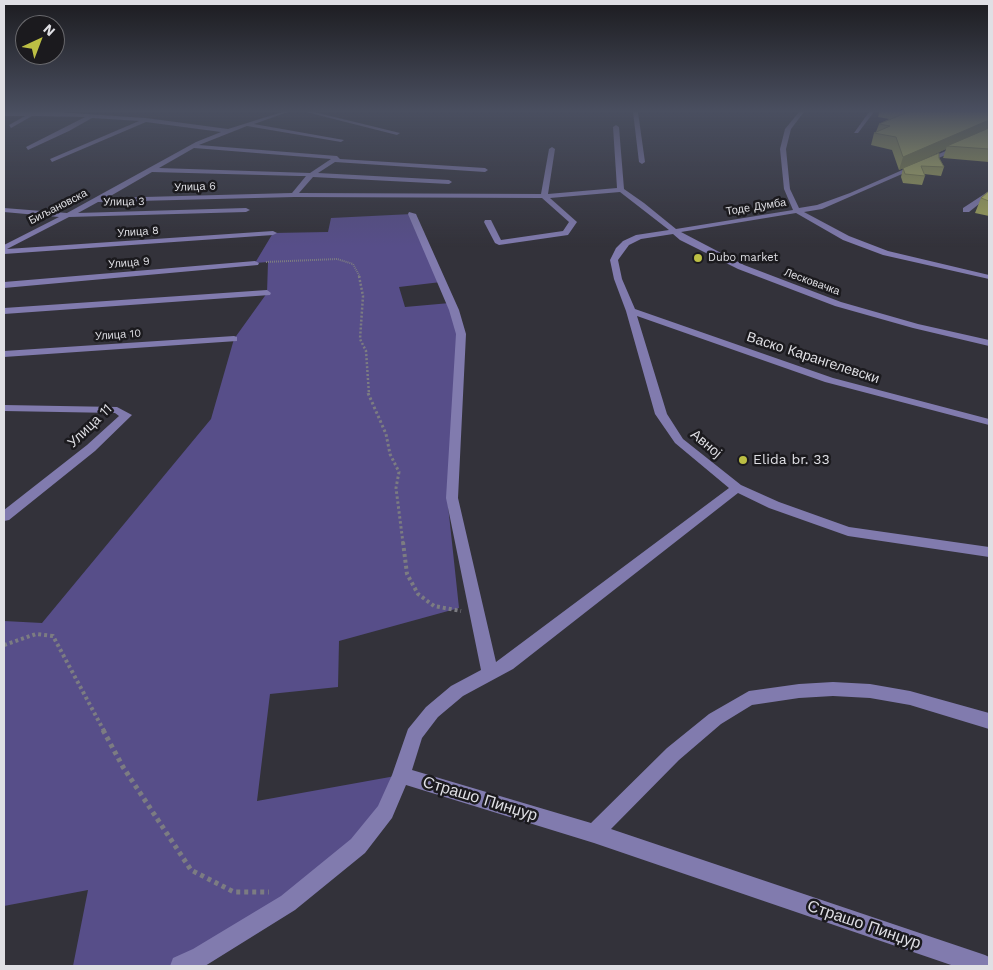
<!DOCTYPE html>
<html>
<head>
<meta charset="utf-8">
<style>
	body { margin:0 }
	#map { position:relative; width:993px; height:970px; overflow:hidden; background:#33323a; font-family:"Work Sans",sans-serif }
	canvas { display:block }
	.frame { position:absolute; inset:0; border:5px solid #dfdfe4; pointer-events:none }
	.north { position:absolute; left:15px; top:15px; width:50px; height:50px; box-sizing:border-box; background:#1b1a1e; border:1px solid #69696d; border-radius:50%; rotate:43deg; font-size:14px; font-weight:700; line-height:20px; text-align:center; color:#dfdfe4 }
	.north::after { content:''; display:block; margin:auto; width:18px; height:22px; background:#bcbf44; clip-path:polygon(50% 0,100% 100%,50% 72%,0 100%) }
</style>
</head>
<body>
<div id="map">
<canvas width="993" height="970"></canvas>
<div class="frame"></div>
<div class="north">N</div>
</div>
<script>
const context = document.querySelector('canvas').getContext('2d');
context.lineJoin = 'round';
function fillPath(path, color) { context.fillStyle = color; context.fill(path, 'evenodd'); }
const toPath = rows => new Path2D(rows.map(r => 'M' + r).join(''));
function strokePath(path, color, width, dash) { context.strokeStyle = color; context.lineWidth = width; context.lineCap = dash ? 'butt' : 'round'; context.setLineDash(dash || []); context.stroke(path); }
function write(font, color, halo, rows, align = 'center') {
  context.font = font + ' "Work Sans",sans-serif'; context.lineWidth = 5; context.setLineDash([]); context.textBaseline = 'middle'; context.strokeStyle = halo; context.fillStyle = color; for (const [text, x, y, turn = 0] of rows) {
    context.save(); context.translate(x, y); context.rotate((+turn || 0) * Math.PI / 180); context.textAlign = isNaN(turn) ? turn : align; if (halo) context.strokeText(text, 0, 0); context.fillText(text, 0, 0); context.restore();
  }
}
fillPath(toPath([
	[412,214,441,282,399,287,405,307,450,303,462,335,447,496,459,608,339,641,338,687,270,694,257,801,401,775,358,846,227,941,175,966,73,966,88,890,4,906,4,621,42,623,211,419,234,339,267,293,268,262,255,263,273,233,328,232,331,218]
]), '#574e89');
strokePath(toPath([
	[266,262,337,259,353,264,360,277]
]), '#7c7c82', 2, [1, 1]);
strokePath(toPath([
	[359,276,363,296,360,339,366,351,369,394]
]), '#7c7c82', 2.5, [2, 2]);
strokePath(toPath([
	[368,393,386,434,390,454,399,472,396,488,403,543]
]), '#7c7c82', 3, [2.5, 2.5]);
strokePath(toPath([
	[403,542,407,574,418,594,434,606,461,611],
	[4,645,36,634,53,636,104,731]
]), '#7c7c82', 4, [3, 3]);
strokePath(toPath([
	[103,730,123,767,191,870,234,892,269,892]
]), '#7c7c82', 5, [4, 4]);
fillPath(toPath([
	[4,112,59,112,146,118,228,129,282,112,288,112,254,124,344,140,341,142,247,126,199,145,337,156,340,159,485,168,488,170,485,172,335,162,318,173,449,180,452,182,449,184,313,177,299,193,541,194,549,149,552,147,555,149,548,194,617,188,613,127,616,125,619,127,624,189,644,203,676,229,793,210,784,189,780,149,785,129,799,112,804,112,791,129,786,149,790,189,799,208,817,205,850,193,989,132,989,136,854,195,822,209,804,212,849,236,888,251,989,275,989,279,883,255,843,240,796,213,681,232,744,265,841,302,918,324,989,340,989,346,913,328,835,306,738,269,680,240,673,234,641,239,629,245,618,260,622,279,635,309,833,378,989,419,989,425,825,382,637,316,667,414,683,439,741,485,779,502,849,527,989,547,989,557,848,536,769,508,738,493,513,669,463,696,438,717,422,738,412,770,591,823,667,748,709,714,749,691,799,684,833,682,870,684,910,691,989,713,989,729,910,705,870,698,833,696,799,698,752,705,721,724,679,760,611,829,985,955,989,957,989,966,954,966,594,843,406,785,392,818,365,853,295,910,205,966,170,966,173,958,193,949,281,896,351,839,378,806,392,775,408,729,426,707,451,686,481,670,446,498,456,334,449,310,408,214,409,212,416,214,459,310,466,334,458,498,496,662,729,488,675,443,655,414,626,311,614,279,610,260,616,248,623,241,636,235,669,230,620,192,550,198,577,222,568,235,499,245,495,243,484,222,485,220,491,220,501,240,563,231,569,222,542,198,294,197,98,202,78,213,246,208,250,210,246,212,69,217,7,249,273,231,277,233,273,235,4,254,4,245,59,217,4,212,4,208,67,213,196,142,221,132,146,122,52,162,50,159,139,121,92,118,69,131,28,150,26,147,85,117,32,116,11,128,9,125,25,116,4,116,4,112],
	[194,148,331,159,310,173,159,168,194,148],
	[152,172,299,176,306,176,292,193,107,198,152,172],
	[306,112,314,112,400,133,397,135,306,112],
	[633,112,638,112,645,162,642,164,639,162,633,112],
	[869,112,874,112,858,133,854,133,869,112],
	[989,191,989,196,969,212,963,212,963,208,989,191],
	[255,261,259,263,258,265,4,288,4,282,255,261],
	[267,290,271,293,270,295,4,314,4,308,267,290],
	[234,336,237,337,237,341,4,357,4,351,234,336],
	[4,405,117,407,132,415,95,451,9,520,4,521,4,510,87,445,119,416,115,413,4,411,4,405]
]), '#817bae');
fillPath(toPath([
	[879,112,989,112,989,162,943,158,946,149,899,170,892,150,871,145,874,133,876,132,879,124,889,119,878,117],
	[939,158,944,167,941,176,924,174,925,176,922,185,903,183,901,177,903,168],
	[989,191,989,216,975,213,981,198]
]), '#a1a459');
fillPath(toPath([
	[989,120,989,130,947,146,946,149,899,170,903,157]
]), '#838648');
const building = toPath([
	[908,112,989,112,989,120,903,157,896,137,874,133,890,126,879,124,908,112],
	[989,128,989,149,947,146,989,128],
	[939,153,939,158,944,167,921,166,925,176,905,174,903,168,939,153],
	[989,191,989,201,981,198,989,191]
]);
fillPath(building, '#bbbf67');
strokePath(building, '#838648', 1);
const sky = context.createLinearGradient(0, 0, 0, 247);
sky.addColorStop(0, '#1c1c20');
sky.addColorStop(0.45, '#4a4f60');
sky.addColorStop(1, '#4a4f6000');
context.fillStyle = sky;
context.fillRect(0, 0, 993, 247);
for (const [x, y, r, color] of [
	[698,258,5,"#bcbf44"],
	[743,460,5,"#bcbf44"]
]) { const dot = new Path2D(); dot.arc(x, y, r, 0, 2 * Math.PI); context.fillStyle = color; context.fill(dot); strokePath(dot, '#1b1a1e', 2); }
write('11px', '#dfdfe4', '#1b1a1e', [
	["Улица 6",195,187,-2],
	["Улица 3",124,202,-1],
	["Биљановска",58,207,-27],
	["Тоде Думба",756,207,-9],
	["Улица 8",138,232,-4],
	["Улица 9",129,263,-5],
	["Лесковачка",812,282,20],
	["Улица 10",118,335,-4]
]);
write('11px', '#dfdfe4', '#1b1a1e', [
	["Dubo market",708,258]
], 'left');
write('14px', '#dfdfe4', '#1b1a1e', [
	["Васко Карангелевски",813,358,18],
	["Улица 11",90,426,-44],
	["Авној",706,444,40]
]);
write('14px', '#dfdfe4', '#1b1a1e', [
	["Elida br. 33",753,460]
], 'left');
write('16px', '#dfdfe4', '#1b1a1e', [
	["Страшо Пинџур",480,799,17],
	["Страшо Пинџур",864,925,19]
]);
</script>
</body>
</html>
